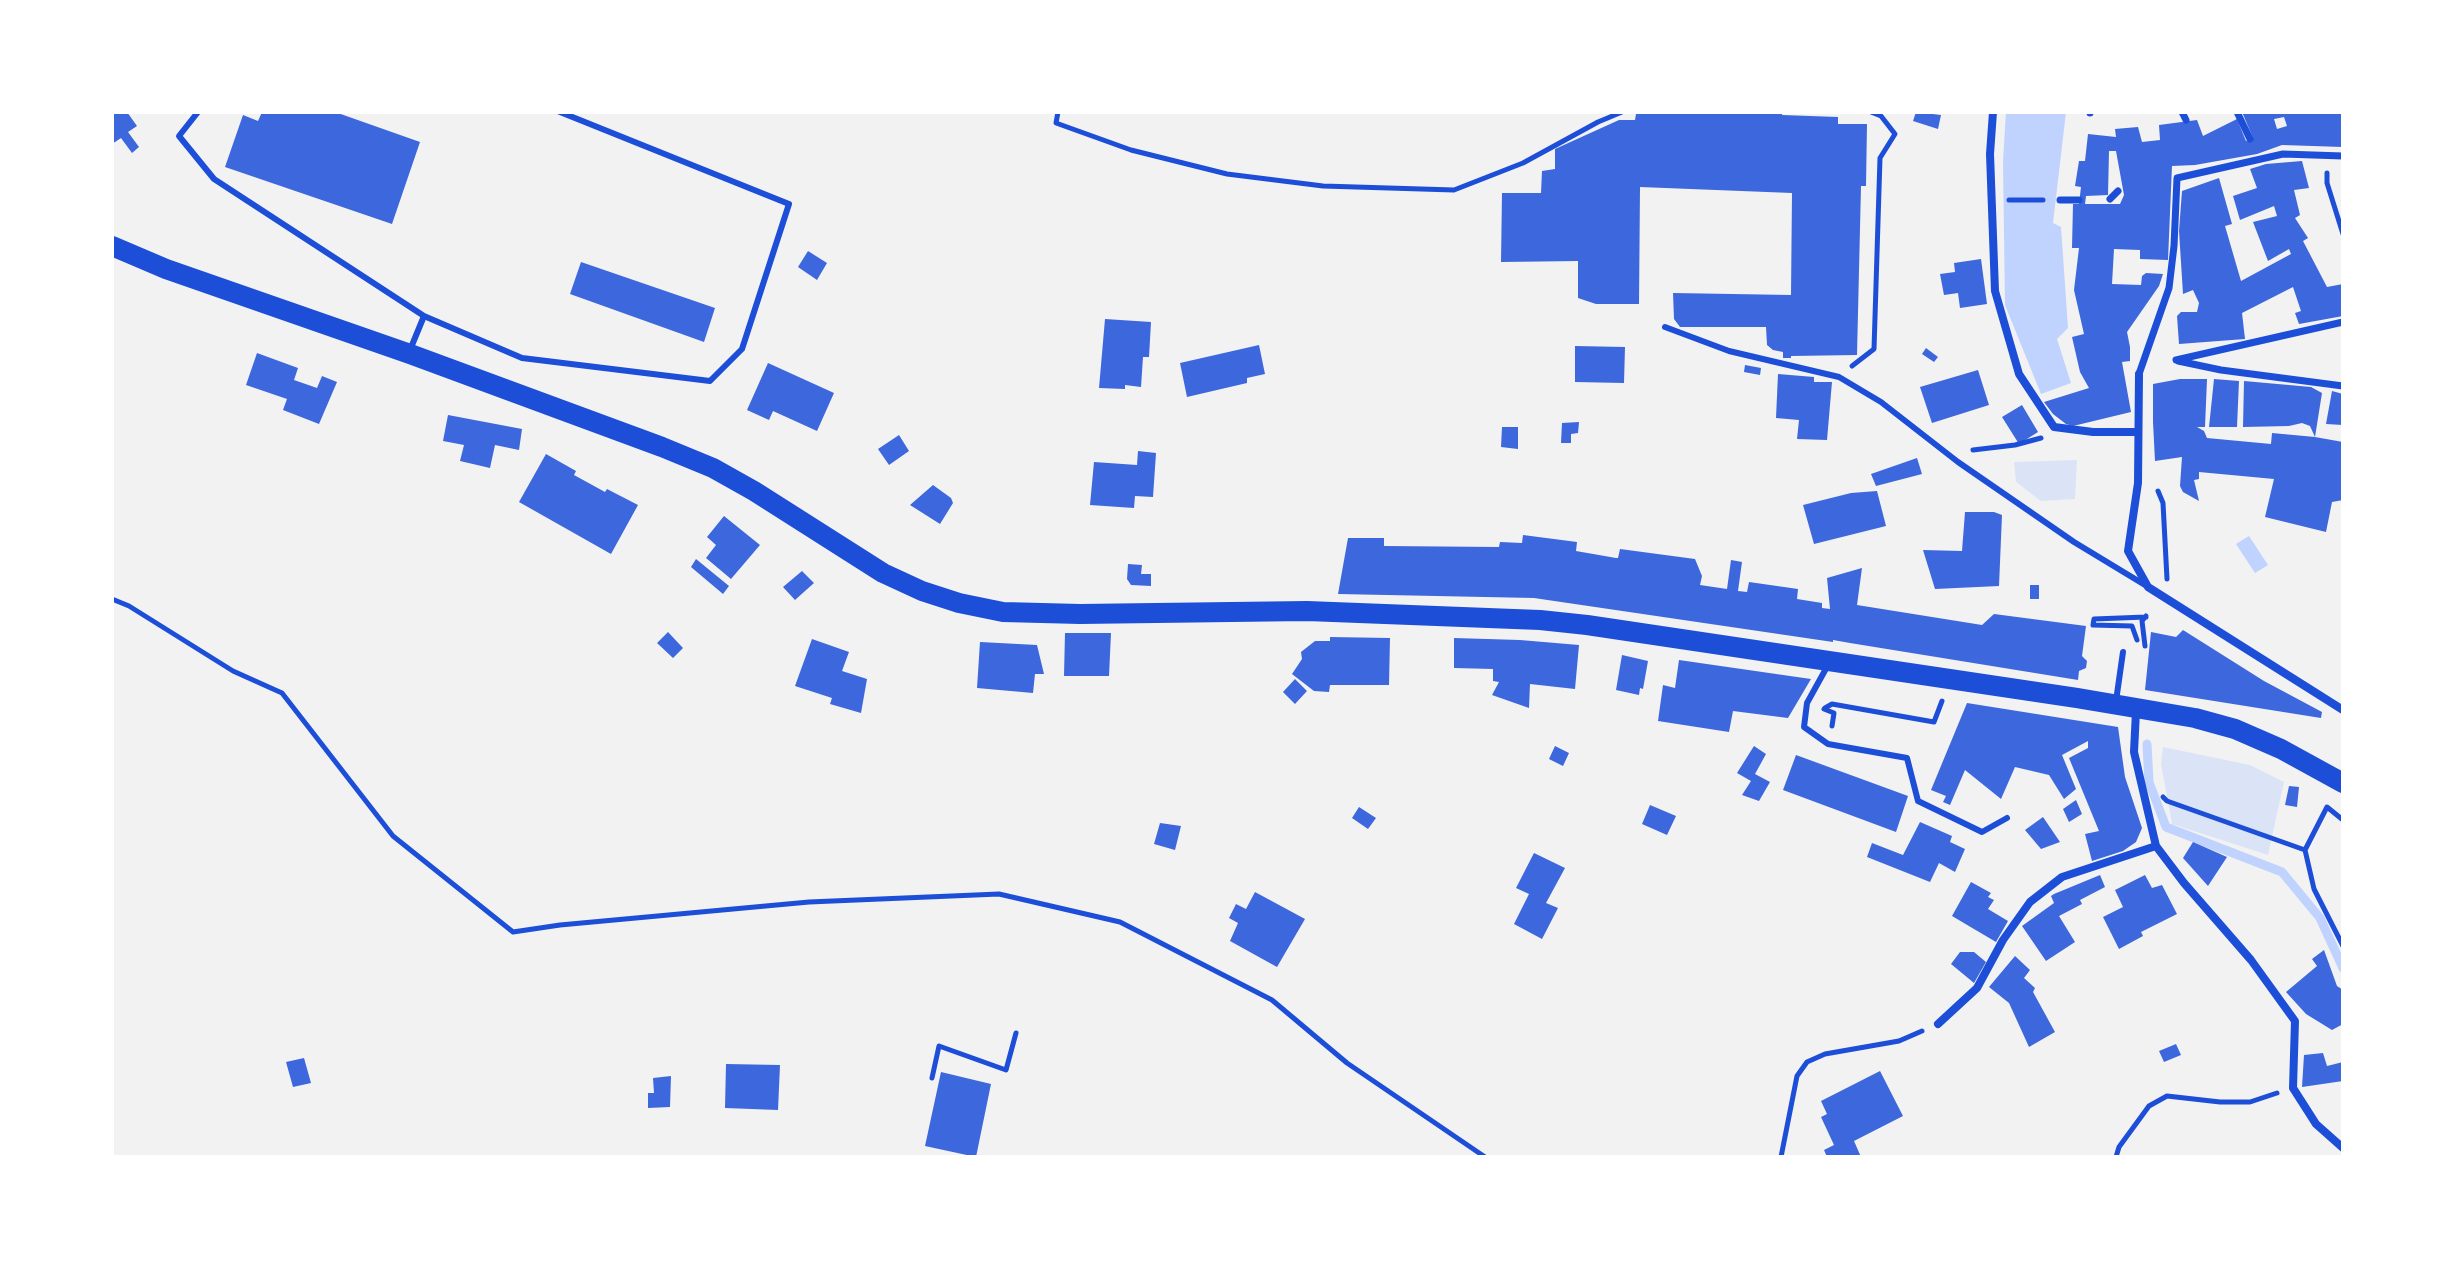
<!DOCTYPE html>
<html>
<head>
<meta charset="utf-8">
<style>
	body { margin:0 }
	#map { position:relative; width:2455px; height:1269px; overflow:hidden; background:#f2f2f2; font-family:"Archivo Narrow",sans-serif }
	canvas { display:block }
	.frame { position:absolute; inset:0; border:114px solid #fff; pointer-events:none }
</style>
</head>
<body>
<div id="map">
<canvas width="2455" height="1269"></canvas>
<div class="frame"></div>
</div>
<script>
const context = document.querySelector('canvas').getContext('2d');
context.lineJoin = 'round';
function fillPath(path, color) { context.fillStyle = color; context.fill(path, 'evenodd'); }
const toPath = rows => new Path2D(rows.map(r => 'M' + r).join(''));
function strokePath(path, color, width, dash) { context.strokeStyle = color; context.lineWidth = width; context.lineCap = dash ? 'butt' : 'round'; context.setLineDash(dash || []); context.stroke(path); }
fillPath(toPath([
	[2077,460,2075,499,2041,501,2016,482,2014,462],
	[2163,747,2250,765,2284,782,2268,855,2172,824,2161,764]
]), '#dbe4f7');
fillPath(toPath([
	[2006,112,2066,112,2053,223,2061,227,2068,328,2057,339,2071,383,2041,394,2005,305,2003,161],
	[2249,536,2268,565,2255,573,2236,544]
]), '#bfd3fe');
strokePath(toPath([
	[2147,744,2149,782,2166,827,2282,872,2320,918,2343,968]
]), '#bfd3fe', 9);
fillPath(toPath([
	[112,112,127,112,137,126,128,132,139,147,132,153,121,138,112,144],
	[262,112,335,112,420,142,392,224,225,167,243,115,258,121],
	[1651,112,1782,112,1782,115,1838,117,1838,124,1867,124,1866,186,1861,186,1857,355,1791,356,1791,358,1783,358,1783,352,1773,350,1767,345,1766,327,1680,327,1674,319,1673,293,1791,295,1792,193,1640,187,1639,304,1596,304,1578,298,1578,261,1501,262,1502,193,1541,193,1542,171,1555,169,1555,149,1619,120,1635,120,1636,114,1651,114],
	[1916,112,1941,115,1938,129,1913,121],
	[2242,112,2343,112,2343,147,2282,145,2257,154,2195,165,2172,166,2168,260,2140,259,2140,250,2114,249,2112,284,2141,285,2142,276,2146,273,2163,274,2159,286,2127,332,2130,347,2130,361,2122,362,2131,412,2073,426,2066,424,2053,414,2044,402,2089,388,2080,372,2072,337,2084,334,2074,290,2079,248,2072,248,2073,204,2079,204,2081,187,2075,186,2079,161,2085,161,2088,134,2116,137,2115,129,2138,127,2142,142,2160,140,2159,125,2197,120,2203,136,2237,119,2246,141,2253,138],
	[2284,117,2287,126,2277,129,2274,119],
	[2109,151,2116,151,2124,195,2120,204,2085,204,2086,196,2108,195],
	[2302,161,2309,188,2294,190,2300,215,2295,218,2308,238,2303,241,2327,287,2343,284,2343,316,2299,324,2295,313,2301,311,2293,287,2242,313,2245,339,2179,344,2177,316,2181,312,2197,312,2199,303,2193,290,2183,294,2179,231,2182,191,2219,178,2232,224,2225,226,2241,281,2291,254,2289,249,2268,261,2253,222,2277,216,2274,206,2240,220,2233,196,2257,188,2250,169,2266,164],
	[808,251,827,263,817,280,798,267],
	[1981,259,1987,304,1960,308,1958,293,1944,295,1940,274,1955,272,1954,263],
	[581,262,715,308,704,342,570,294],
	[1105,319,1151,322,1149,357,1143,357,1141,387,1125,385,1125,389,1099,388],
	[1259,345,1265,374,1247,378,1247,383,1187,397,1180,363],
	[1575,346,1625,347,1624,383,1575,382],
	[1926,348,1938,357,1934,362,1922,354],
	[257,353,298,368,294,380,317,388,322,376,337,382,319,424,283,410,287,399,246,385],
	[768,363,834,393,817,431,773,411,769,420,747,410],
	[1745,365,1761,368,1760,375,1744,372],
	[1978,370,1989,405,1932,423,1920,387],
	[1778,374,1814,377,1814,382,1832,382,1827,440,1797,439,1799,420,1776,418],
	[2180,379,2207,379,2205,427,2197,427,2204,431,2207,438,2271,444,2272,433,2315,437,2310,426,2302,423,2289,426,2243,427,2244,381,2311,387,2322,393,2315,437,2343,442,2343,500,2332,502,2326,532,2265,517,2274,479,2199,472,2199,479,2194,480,2199,501,2183,492,2180,486,2182,457,2155,461,2153,422,2153,384],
	[2214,379,2239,381,2237,427,2209,427],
	[2332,391,2343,394,2343,425,2326,424],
	[2022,405,2038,432,2019,444,2002,417],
	[448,415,522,429,519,450,495,445,490,468,460,461,464,445,443,441],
	[1579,422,1578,433,1571,434,1571,443,1561,443,1562,423],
	[1502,427,1518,427,1518,449,1501,447],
	[899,435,909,451,889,465,878,449],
	[1138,451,1156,453,1153,497,1135,496,1134,508,1090,505,1094,462,1137,465],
	[546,454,576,471,574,475,605,492,607,489,638,505,611,554,519,502],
	[1917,458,1922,474,1876,486,1871,474],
	[933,485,951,498,953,503,940,524,910,505],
	[1877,491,1886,526,1814,544,1803,505,1851,493],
	[1965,512,1994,512,2002,515,1999,586,1935,589,1923,550,1962,551],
	[724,516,760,545,731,579,706,558,716,545,707,537],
	[1523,535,1577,542,1576,551,1616,558,1618,558,1620,549,1695,559,1702,576,1700,585,1727,589,1731,560,1742,562,1738,591,1747,592,1749,582,1798,589,1797,599,1822,603,1822,608,1830,609,1827,578,1862,568,1857,605,1982,625,1994,614,2086,626,2082,656,2087,661,2086,668,2079,671,2078,680,1850,643,1833,640,1833,642,1534,598,1338,594,1348,538,1384,538,1384,546,1499,547,1500,542,1522,543],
	[696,559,729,586,723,594,691,567],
	[1128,564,1142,565,1141,574,1151,574,1151,586,1131,585,1127,579],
	[802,571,814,583,795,600,783,587],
	[2030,585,2039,585,2039,599,2030,599],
	[2183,630,2264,681,2322,712,2321,718,2145,690,2151,632,2176,637],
	[668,632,683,648,673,658,657,643],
	[1065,633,1111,633,1109,676,1064,676],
	[1330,637,1390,638,1389,685,1330,685,1329,692,1314,691,1292,674,1302,659,1301,652,1315,641,1330,641],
	[1454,638,1520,640,1579,645,1575,689,1530,684,1529,708,1492,695,1499,682,1493,681,1493,669,1454,668],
	[812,639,849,652,842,671,867,679,861,713,830,704,832,698,795,686],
	[980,642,1037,645,1044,674,1035,674,1033,693,977,688],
	[1622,655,1648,661,1643,689,1640,688,1639,695,1616,690],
	[1679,660,1790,676,1811,679,1788,718,1733,711,1729,732,1658,721,1663,685,1675,688],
	[1295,679,1307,691,1295,704,1283,692],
	[1967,703,2118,727,2125,777,2142,828,2136,842,2123,851,2092,861,2085,834,2099,831,2069,758,2088,748,2088,741,2062,755,2076,789,2064,799,2049,775,2015,767,2001,799,1965,770,1950,805,1943,802,1946,796,1931,790],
	[1555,746,1569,753,1563,766,1549,759],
	[1754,746,1766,754,1755,774,1770,782,1759,801,1742,795,1751,781,1737,773],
	[1796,755,1908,796,1896,832,1783,790],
	[2289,786,2299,787,2297,807,2285,805],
	[2076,800,2082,814,2069,822,2063,809],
	[1650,805,1676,816,1667,835,1642,824],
	[1359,807,1376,818,1368,829,1352,818],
	[2043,817,2060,842,2041,849,2025,830],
	[1920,822,1952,836,1950,842,1965,849,1955,872,1939,863,1930,882,1867,857,1872,843,1903,855],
	[1160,823,1181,826,1175,850,1154,844],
	[2193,842,2227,857,2208,886,2183,858],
	[1534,853,1565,868,1546,903,1558,908,1542,939,1514,924,1529,894,1516,888],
	[2100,875,2105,887,2080,900,2082,904,2059,916,2075,942,2046,961,2022,926,2054,903,2051,896,2054,894],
	[2145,875,2152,888,2162,885,2177,914,2141,932,2143,936,2119,949,2103,917,2123,907,2115,890],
	[1971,882,1991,893,1988,897,1994,900,1988,909,2008,921,1996,942,1952,916],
	[1255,892,1305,919,1277,967,1230,941,1238,923,1229,918,1236,904,1246,909],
	[2324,950,2337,986,2343,990,2343,1024,2332,1030,2306,1014,2286,992,2317,966,2312,959],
	[1960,952,1974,952,1986,962,1974,983,1951,964],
	[2015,956,2030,970,2024,978,2035,988,2033,992,2055,1032,2029,1047,2009,1003,1989,987],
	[2176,1044,2181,1055,2164,1062,2159,1051],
	[2323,1053,2327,1066,2343,1062,2343,1081,2302,1087,2304,1055],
	[304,1058,311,1083,293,1087,286,1062],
	[726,1064,780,1065,778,1110,725,1108],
	[1880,1071,1903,1116,1854,1141,1861,1157,1827,1157,1824,1150,1834,1145,1821,1117,1827,1114,1821,1101],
	[941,1072,991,1084,976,1157,925,1146],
	[671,1076,670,1107,648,1108,648,1093,654,1093,653,1078]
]), '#3d67dc');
strokePath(toPath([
	[1058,112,1056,123,1131,150,1227,174,1323,186,1454,190,1523,163,1598,122,1622,112],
	[2327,173,2327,183,2343,234],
	[2009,200,2043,200],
	[1852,366,1874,349,1880,158,1895,134,1881,116,1871,112],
	[1973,450,2015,445,2041,438],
	[2158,491,2163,503,2167,579],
	[112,599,129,606,233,671,282,693,393,836,513,932,560,925,809,902,999,894,1120,922,1272,1000,1347,1063,1485,1157],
	[2137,640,2132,626,2093,625,2094,619,2146,617],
	[2145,646,2142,621,2146,616],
	[1825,708,1832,704,1934,722,1942,701],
	[1824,709,1834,713,1832,726],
	[2163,797,2167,801,2305,850,2314,889,2343,946],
	[2305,850,2327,807,2343,820],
	[932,1078,939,1046,1006,1070,1016,1033],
	[1781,1157,1797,1076,1807,1062,1825,1054,1899,1041,1922,1031],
	[2116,1157,2119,1147,2149,1106,2167,1096,2220,1102,2250,1102,2277,1093]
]), '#1d4ed8', 5);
strokePath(toPath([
	[198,112,179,136,214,179,424,316,522,358,710,381,742,349,789,204,560,112],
	[1665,327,1729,351,1839,377,1881,402,1958,462,2074,542,2145,585],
	[410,350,424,316],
	[1828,665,1807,703,1804,727,1828,744,1907,758,1918,801,1982,832,2007,818],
	[2116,701,2123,652]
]), '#1d4ed8', 6);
strokePath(toPath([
	[2182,112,2186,120],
	[2237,112,2250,139],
	[2090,113,2090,112],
	[2110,199,2118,191],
	[2060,200,2079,200],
	[2176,360,2343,322],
	[2178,361,2221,370,2343,386],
	[2139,374,2169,288,2174,246,2177,178,2283,154,2343,156]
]), '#1d4ed8', 7);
strokePath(toPath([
	[1993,112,1990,154,1995,291,2019,374,2054,427,2093,432,2138,432],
	[2139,374,2138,483,2128,551,2148,587,2343,710],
	[2136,711,2134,752,2156,846,2184,883,2251,960,2295,1021,2293,1088,2316,1124,2343,1148],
	[1938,1024,1977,988,2003,940,2030,902,2062,877,2156,846]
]), '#1d4ed8', 8);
strokePath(toPath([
	[112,246,166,269,410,354,662,447,713,468,754,491,883,573,922,591,959,603,1003,612,1080,614,1307,611,1540,620,1587,625,2077,698,2195,718,2235,729,2281,749,2343,783]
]), '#1d4ed8', 20);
</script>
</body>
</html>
